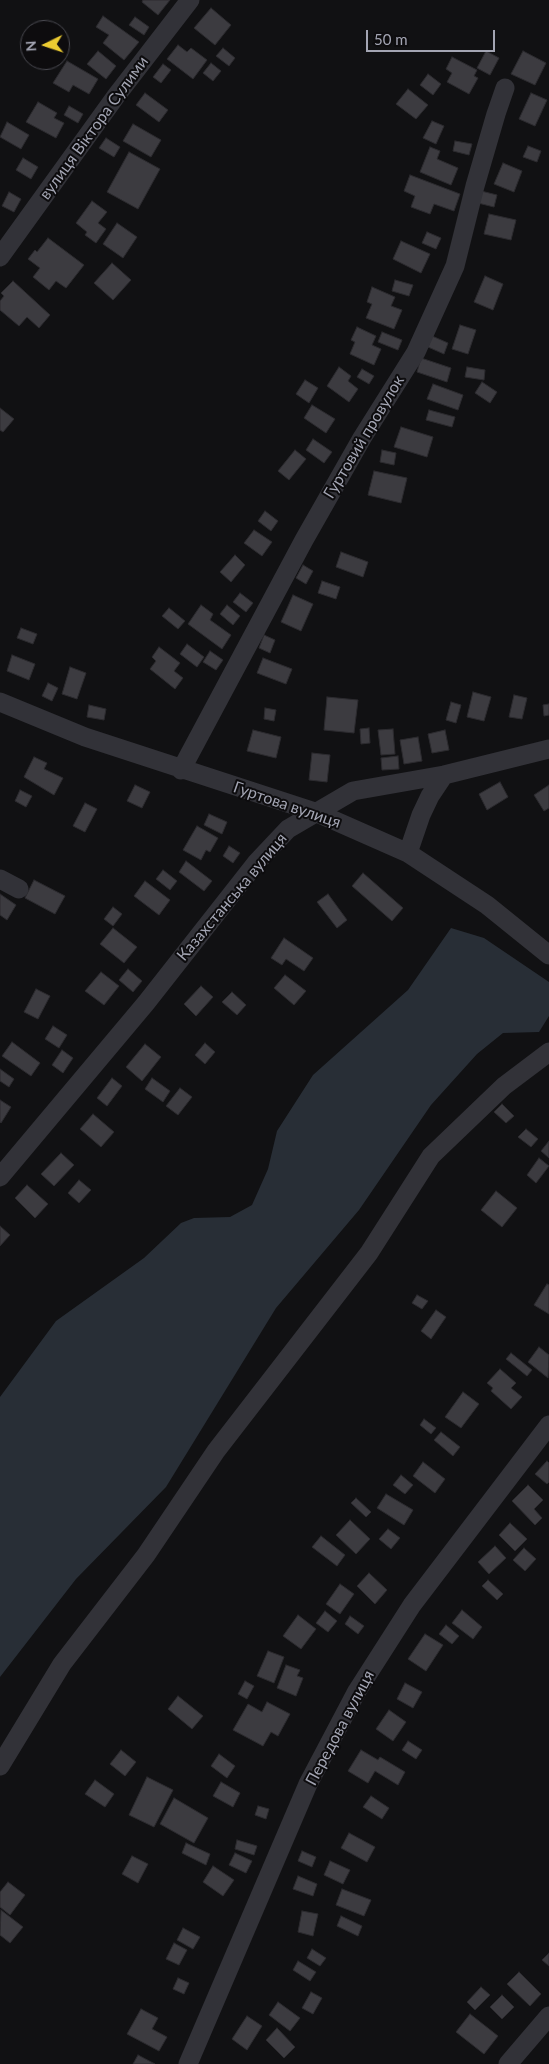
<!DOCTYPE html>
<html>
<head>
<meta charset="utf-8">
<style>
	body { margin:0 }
	#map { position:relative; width:549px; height:2064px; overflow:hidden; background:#111113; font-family:Lato,sans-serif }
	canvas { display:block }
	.north { position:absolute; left:20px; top:20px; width:50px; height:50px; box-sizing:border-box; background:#0d0c0e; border:1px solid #494950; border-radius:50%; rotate:266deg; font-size:14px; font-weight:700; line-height:20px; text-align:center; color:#a3a5b3 }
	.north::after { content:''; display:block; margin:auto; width:18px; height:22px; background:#ebcb31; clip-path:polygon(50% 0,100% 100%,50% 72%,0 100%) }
	.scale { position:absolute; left:366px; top:30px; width:129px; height:22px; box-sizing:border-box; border:2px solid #a3a5b3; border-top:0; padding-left:6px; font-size:15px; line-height:18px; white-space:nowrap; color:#a3a5b3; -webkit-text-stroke:4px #0d0c0e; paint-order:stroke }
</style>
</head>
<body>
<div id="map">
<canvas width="549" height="2064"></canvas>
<div class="north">N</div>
<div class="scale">50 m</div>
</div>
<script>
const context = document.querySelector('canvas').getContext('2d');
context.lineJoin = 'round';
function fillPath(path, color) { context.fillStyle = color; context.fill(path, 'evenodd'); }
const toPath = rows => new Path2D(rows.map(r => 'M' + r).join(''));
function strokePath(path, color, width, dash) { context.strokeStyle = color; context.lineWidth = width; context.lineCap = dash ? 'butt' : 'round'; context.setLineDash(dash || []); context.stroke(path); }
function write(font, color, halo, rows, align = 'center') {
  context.font = font + ' Lato,sans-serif'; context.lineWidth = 4; context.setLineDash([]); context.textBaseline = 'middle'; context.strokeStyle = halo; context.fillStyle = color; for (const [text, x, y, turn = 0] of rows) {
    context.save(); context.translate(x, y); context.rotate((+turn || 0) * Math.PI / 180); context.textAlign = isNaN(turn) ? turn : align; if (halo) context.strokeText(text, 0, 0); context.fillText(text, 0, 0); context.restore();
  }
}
fillPath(toPath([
	[451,928,484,938,549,982,549,1016,539,1032,503,1033,477,1054,431,1105,359,1210,276,1308,166,1487,76,1579,0,1677,0,1397,56,1321,144,1258,181,1223,194,1218,230,1217,252,1205,268,1169,277,1131,313,1075,408,990]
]), '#282e36');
const building = toPath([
	[143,0,170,0,158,15,142,2,143,0],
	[211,8,231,25,215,45,194,28,211,8],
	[103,16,139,42,124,60,103,43,109,35,96,27,103,16],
	[135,17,149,27,144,35,129,25,135,17],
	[178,45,187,52,191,48,207,60,193,79,167,59,178,45],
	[223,48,235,58,229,66,216,56,223,48],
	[98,51,116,66,106,79,87,64,98,51],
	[486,51,499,58,490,75,477,68,486,51],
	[523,51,546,63,535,85,511,74,523,51],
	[452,57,477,70,474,76,478,78,469,94,447,82,452,73,446,69,452,57],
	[67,61,98,79,89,94,73,85,69,92,53,83,67,61],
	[211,63,221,71,213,81,203,73,211,63],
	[163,64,171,70,161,83,153,77,163,64],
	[428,74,441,84,433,95,420,85,428,74],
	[408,89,428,105,416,119,396,104,408,89],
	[145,93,168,110,159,122,136,105,145,93],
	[531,93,547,100,535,126,519,119,531,93],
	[38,102,57,113,54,118,64,123,56,138,26,122,38,102],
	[69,106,83,114,78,123,64,115,69,106],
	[432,121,444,126,436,144,423,138,432,121],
	[7,122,29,135,21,149,0,137,7,122],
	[133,124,161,140,151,157,123,141,133,124],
	[106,138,120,147,114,157,99,148,106,138],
	[455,141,472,144,469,155,453,151,455,141],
	[528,146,541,151,537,162,523,157,528,146],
	[430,147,440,151,437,159,458,168,451,185,420,172,430,147],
	[129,152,160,169,138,209,107,192,129,152],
	[23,158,38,167,31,179,16,170,23,158],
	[503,163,522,171,514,192,494,184,503,163],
	[410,175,460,194,454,211,434,204,430,214,411,207,415,196,404,191,410,175],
	[481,191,497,195,494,207,478,203,481,191],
	[9,192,21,199,14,212,2,206,9,192],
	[92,201,107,212,98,223,106,229,96,243,85,235,87,232,76,223,92,201],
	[489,214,516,220,511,240,484,234,489,214],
	[117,223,137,237,123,258,103,244,117,223],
	[427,232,441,238,436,249,422,243,427,232],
	[48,238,84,265,66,288,56,281,49,290,33,277,40,268,28,259,35,250,37,252,48,238],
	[401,241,430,254,421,273,393,259,401,241],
	[112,263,131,280,113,300,94,283,112,263],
	[485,276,503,284,493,310,474,302,485,276],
	[395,280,413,285,409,296,392,291,395,280],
	[13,281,50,315,39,328,27,317,19,326,0,310,0,301,4,296,1,293,13,281],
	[372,287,395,297,391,306,402,310,394,329,366,318,372,304,367,302,372,287],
	[460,325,476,330,468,354,452,349,460,325],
	[357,327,376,336,372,345,381,349,374,365,350,354,355,342,351,340,357,327],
	[382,332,402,340,398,350,378,342,382,332],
	[432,336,448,343,444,354,428,347,432,336],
	[421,358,451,368,447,382,417,372,421,358],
	[339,367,351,376,348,381,358,389,349,402,327,386,339,367],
	[467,367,485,370,484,380,465,377,467,367],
	[362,369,374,376,369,384,357,377,362,369],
	[305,380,318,388,309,403,296,394,305,380],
	[482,382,497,392,490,403,475,393,482,382],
	[433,384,463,395,458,410,427,399,433,384],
	[312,405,335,419,326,433,304,418,312,405],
	[0,408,14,419,3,432,0,430,0,408],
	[429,410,455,417,452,427,426,420,429,410],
	[401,427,433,437,427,457,394,447,401,427],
	[313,439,332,452,324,463,306,450,313,439],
	[295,450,306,459,289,480,278,471,295,450],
	[382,450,396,453,394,465,380,462,382,450],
	[374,471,407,478,401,503,368,495,374,471],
	[265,511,278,521,271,531,258,521,265,511],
	[254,530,272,542,262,556,244,543,254,530],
	[341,552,368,562,363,577,336,567,341,552],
	[235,555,245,565,231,582,220,572,235,555],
	[303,565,313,571,306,584,296,578,303,565],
	[322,581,340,587,336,599,318,593,322,581],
	[240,593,253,603,246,612,233,602,240,593],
	[293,595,313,604,301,631,281,622,293,595],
	[201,605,213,614,210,620,231,635,222,649,188,624,201,605],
	[227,605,240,616,233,625,220,614,227,605],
	[169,608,185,621,178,629,162,616,169,608],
	[21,628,37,634,33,644,17,638,21,628],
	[264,635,275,640,270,653,259,648,264,635],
	[187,644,204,657,197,667,180,654,187,644],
	[159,647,180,663,174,671,183,678,175,689,150,669,156,661,152,657,159,647],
	[210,651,223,660,216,670,203,662,210,651],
	[12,655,35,664,29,680,7,671,12,655],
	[263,658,292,669,286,684,257,673,263,658],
	[70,667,86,673,77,699,62,694,70,667],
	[48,683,58,688,52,701,42,696,48,683],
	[473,692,491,697,484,721,467,717,473,692],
	[514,695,527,698,522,719,509,717,514,695],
	[327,697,358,700,354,733,324,730,327,697],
	[451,702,461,705,456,723,446,720,451,702],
	[549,704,549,715,544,716,543,705,549,704],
	[89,705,106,709,104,720,87,717,89,705],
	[265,708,276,710,274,721,264,719,265,708],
	[369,728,370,743,361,744,360,729,369,728],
	[393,729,395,754,381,755,378,730,393,729],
	[253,730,281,737,276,758,247,751,253,730],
	[445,730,449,750,432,753,428,734,445,730],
	[418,737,422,761,404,764,400,740,418,737],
	[312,753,330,755,327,782,309,780,312,753],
	[398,756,399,769,382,770,381,758,398,756],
	[34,757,47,763,44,769,63,778,54,795,24,777,34,757],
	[500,782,508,797,487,810,479,794,500,782],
	[135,785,150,792,142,808,127,801,135,785],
	[549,785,549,808,544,811,534,795,549,785],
	[20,790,32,796,26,807,15,801,20,790],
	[85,803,97,809,85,832,73,826,85,803],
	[209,814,227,822,222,834,204,825,209,814],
	[197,826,218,838,210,852,206,850,201,860,183,850,197,826],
	[229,846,240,853,233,863,223,856,229,846],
	[186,861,212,881,204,891,179,872,186,861],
	[163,870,177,881,170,890,156,879,163,870],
	[363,873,403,908,392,921,352,886,363,873],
	[34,880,65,896,55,914,25,898,34,880],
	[145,881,170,900,159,915,134,896,145,881],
	[0,894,16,905,7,920,0,915,0,894],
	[328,894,347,920,337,928,317,902,328,894],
	[113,907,122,914,113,926,104,919,113,907],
	[113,928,137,947,124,963,100,944,113,928],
	[284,938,313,958,304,971,286,959,282,965,271,958,284,938],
	[128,969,142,981,133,992,119,980,128,969],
	[101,972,119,986,104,1005,85,991,101,972],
	[285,975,306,991,294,1005,274,988,285,975],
	[201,986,213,997,196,1016,184,1004,201,986],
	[36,989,50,996,38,1019,24,1012,36,989],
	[232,992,246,1005,237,1015,222,1002,232,992],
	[53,1026,67,1035,59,1048,45,1039,53,1026],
	[12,1042,40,1063,31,1076,2,1056,12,1042],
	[205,1043,215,1052,205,1064,195,1055,205,1043],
	[145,1044,161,1057,142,1081,126,1067,145,1044],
	[62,1050,73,1058,63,1073,52,1065,62,1050],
	[0,1069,14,1079,9,1087,0,1081,0,1069],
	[112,1078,122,1086,107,1106,97,1098,112,1078],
	[152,1078,170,1091,163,1102,145,1089,152,1078],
	[180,1088,192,1097,178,1115,166,1106,180,1088],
	[0,1100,11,1107,1,1123,0,1122,0,1100],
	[502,1104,514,1116,506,1123,494,1112,502,1104],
	[93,1114,114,1132,101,1147,80,1129,93,1114],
	[526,1129,538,1139,531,1147,518,1137,526,1129],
	[549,1141,549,1158,541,1151,549,1141],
	[61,1153,74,1165,54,1186,41,1174,61,1153],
	[539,1158,549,1166,536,1183,527,1175,539,1158],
	[79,1180,91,1190,79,1203,68,1193,79,1180],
	[27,1185,48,1204,35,1218,15,1198,27,1185],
	[496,1191,517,1208,502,1227,481,1210,496,1191],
	[0,1226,10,1235,0,1246,0,1226],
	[547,1284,549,1285,549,1314,534,1305,547,1284],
	[417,1295,428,1301,422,1309,412,1303,417,1295],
	[436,1310,446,1317,431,1339,421,1331,436,1310],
	[539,1347,549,1355,548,1378,528,1362,539,1347],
	[511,1353,532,1370,527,1376,506,1359,511,1353],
	[500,1369,516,1383,511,1388,522,1397,511,1409,491,1391,493,1388,487,1383,500,1369],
	[463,1392,479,1404,461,1428,445,1417,463,1392],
	[424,1419,436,1428,431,1434,420,1425,424,1419],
	[441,1432,460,1447,453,1456,434,1440,441,1432],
	[547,1461,549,1463,549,1482,547,1484,535,1474,547,1461],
	[423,1462,445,1479,435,1493,413,1476,423,1462],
	[401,1475,413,1485,405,1494,393,1485,401,1475],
	[528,1485,543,1500,534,1509,542,1518,535,1525,512,1501,528,1485],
	[386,1494,413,1510,404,1525,377,1508,386,1494],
	[356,1498,371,1512,366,1517,351,1503,356,1498],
	[350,1520,370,1539,356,1554,336,1535,350,1520],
	[510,1523,527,1539,515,1551,499,1535,510,1523],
	[388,1529,400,1538,391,1549,379,1539,388,1529],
	[321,1536,345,1555,337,1566,312,1547,321,1536],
	[495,1546,506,1558,489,1574,478,1562,495,1546],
	[524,1548,536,1559,525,1571,513,1560,524,1548],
	[369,1573,387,1590,375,1604,357,1586,369,1573],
	[488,1580,503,1594,497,1600,482,1586,488,1580],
	[340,1584,354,1594,340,1614,326,1604,340,1584],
	[462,1610,482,1627,473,1639,452,1623,462,1610],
	[325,1611,337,1621,328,1632,316,1623,325,1611],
	[298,1615,316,1629,301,1649,283,1636,298,1615],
	[350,1616,364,1626,358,1634,345,1624,350,1616],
	[446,1625,459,1636,452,1644,439,1634,446,1625],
	[425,1634,443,1645,426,1671,408,1659,425,1634],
	[268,1651,284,1657,274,1683,257,1676,268,1651],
	[286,1665,300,1670,297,1676,303,1678,296,1696,277,1688,286,1665],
	[245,1681,254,1686,247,1699,238,1694,245,1681],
	[405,1683,422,1692,413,1708,397,1699,405,1683],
	[178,1696,203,1716,192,1729,168,1709,178,1696],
	[267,1702,290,1714,278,1736,271,1732,263,1746,233,1730,248,1704,262,1712,267,1702],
	[389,1710,406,1722,393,1741,376,1729,389,1710],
	[408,1741,422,1750,416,1759,402,1750,408,1741],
	[121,1750,136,1762,125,1776,110,1764,121,1750],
	[361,1750,378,1760,380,1757,405,1772,398,1785,375,1771,368,1783,348,1771,361,1750],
	[219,1754,235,1766,227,1778,211,1766,219,1754],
	[147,1777,173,1790,154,1827,129,1815,147,1777],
	[95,1780,114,1794,105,1807,85,1794,95,1780],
	[221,1782,240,1793,233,1807,213,1796,221,1782],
	[371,1796,389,1808,382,1819,363,1807,371,1796],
	[174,1798,208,1818,194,1843,160,1824,174,1798],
	[258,1806,269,1809,266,1819,255,1815,258,1806],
	[349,1833,375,1847,367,1862,341,1848,349,1833],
	[237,1840,257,1846,254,1855,235,1849,237,1840],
	[186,1843,210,1854,206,1865,182,1853,186,1843],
	[302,1851,316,1857,312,1867,298,1861,302,1851],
	[235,1853,252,1861,246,1873,229,1865,235,1853],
	[132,1856,148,1864,138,1883,122,1874,132,1856],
	[330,1861,350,1870,343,1884,324,1875,330,1861],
	[213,1866,234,1880,223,1896,203,1882,213,1866],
	[298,1876,317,1884,313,1896,293,1889,298,1876],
	[8,1882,25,1895,10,1915,0,1907,0,1892,8,1882],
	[342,1889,371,1900,364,1916,336,1905,342,1889],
	[1,1910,23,1927,10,1943,0,1935,1,1910],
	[302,1911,318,1914,313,1936,298,1932,302,1911],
	[341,1916,362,1926,358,1936,337,1926,341,1916],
	[183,1928,200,1937,193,1949,177,1940,183,1928],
	[174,1943,187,1950,179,1965,166,1959,174,1943],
	[312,1949,326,1958,320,1966,307,1958,312,1949],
	[549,1953,549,1966,542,1960,549,1953],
	[298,1961,316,1972,310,1981,293,1970,298,1961],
	[519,1972,541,1994,530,2006,507,1984,519,1972],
	[178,1978,189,1983,184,1994,173,1989,178,1978],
	[481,1987,490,1995,475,2010,467,2002,481,1987],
	[311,1992,322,1998,313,2014,302,2008,311,1992],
	[502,1995,514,2007,502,2019,490,2007,502,1995],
	[278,2002,300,2018,290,2031,269,2015,278,2002],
	[141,2009,158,2018,152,2029,167,2037,159,2051,127,2034,141,2009],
	[470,2014,498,2036,484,2054,456,2032,470,2014],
	[247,2016,262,2026,247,2050,232,2039,247,2016],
	[277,2028,295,2047,284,2058,266,2040,277,2028],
	[138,2055,155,2064,133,2064,138,2055]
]);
fillPath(building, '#3c3b40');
strokePath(building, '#2c2b2f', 1);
strokePath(toPath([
	[0,257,116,96,190,0],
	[0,702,85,737,315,812,408,853,487,905,549,955],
	[181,770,304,540,362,438,416,352,455,266,475,186,496,114,505,88],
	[408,853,421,815,430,796,444,775],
	[0,879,19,889],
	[0,1177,146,1003,256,863,288,829,353,791,444,775,549,749],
	[0,1766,62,1664,146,1555,216,1451,369,1253,431,1156,504,1086,549,1052],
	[188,2064,308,1784,357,1691,412,1605,549,1425],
	[508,2064,549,2016]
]), '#323238', 19);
write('16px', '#a3a5b3', '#0d0c0e', [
	["вулиця Віктора Сулими",94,128,-54],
	["Гуртовий провулок",364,437,-59],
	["Гуртова вулиця",287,805,19],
	["Казахстанська вулиця",232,897,-50],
	["Передова вулиця",340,1728,-62]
]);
</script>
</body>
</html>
